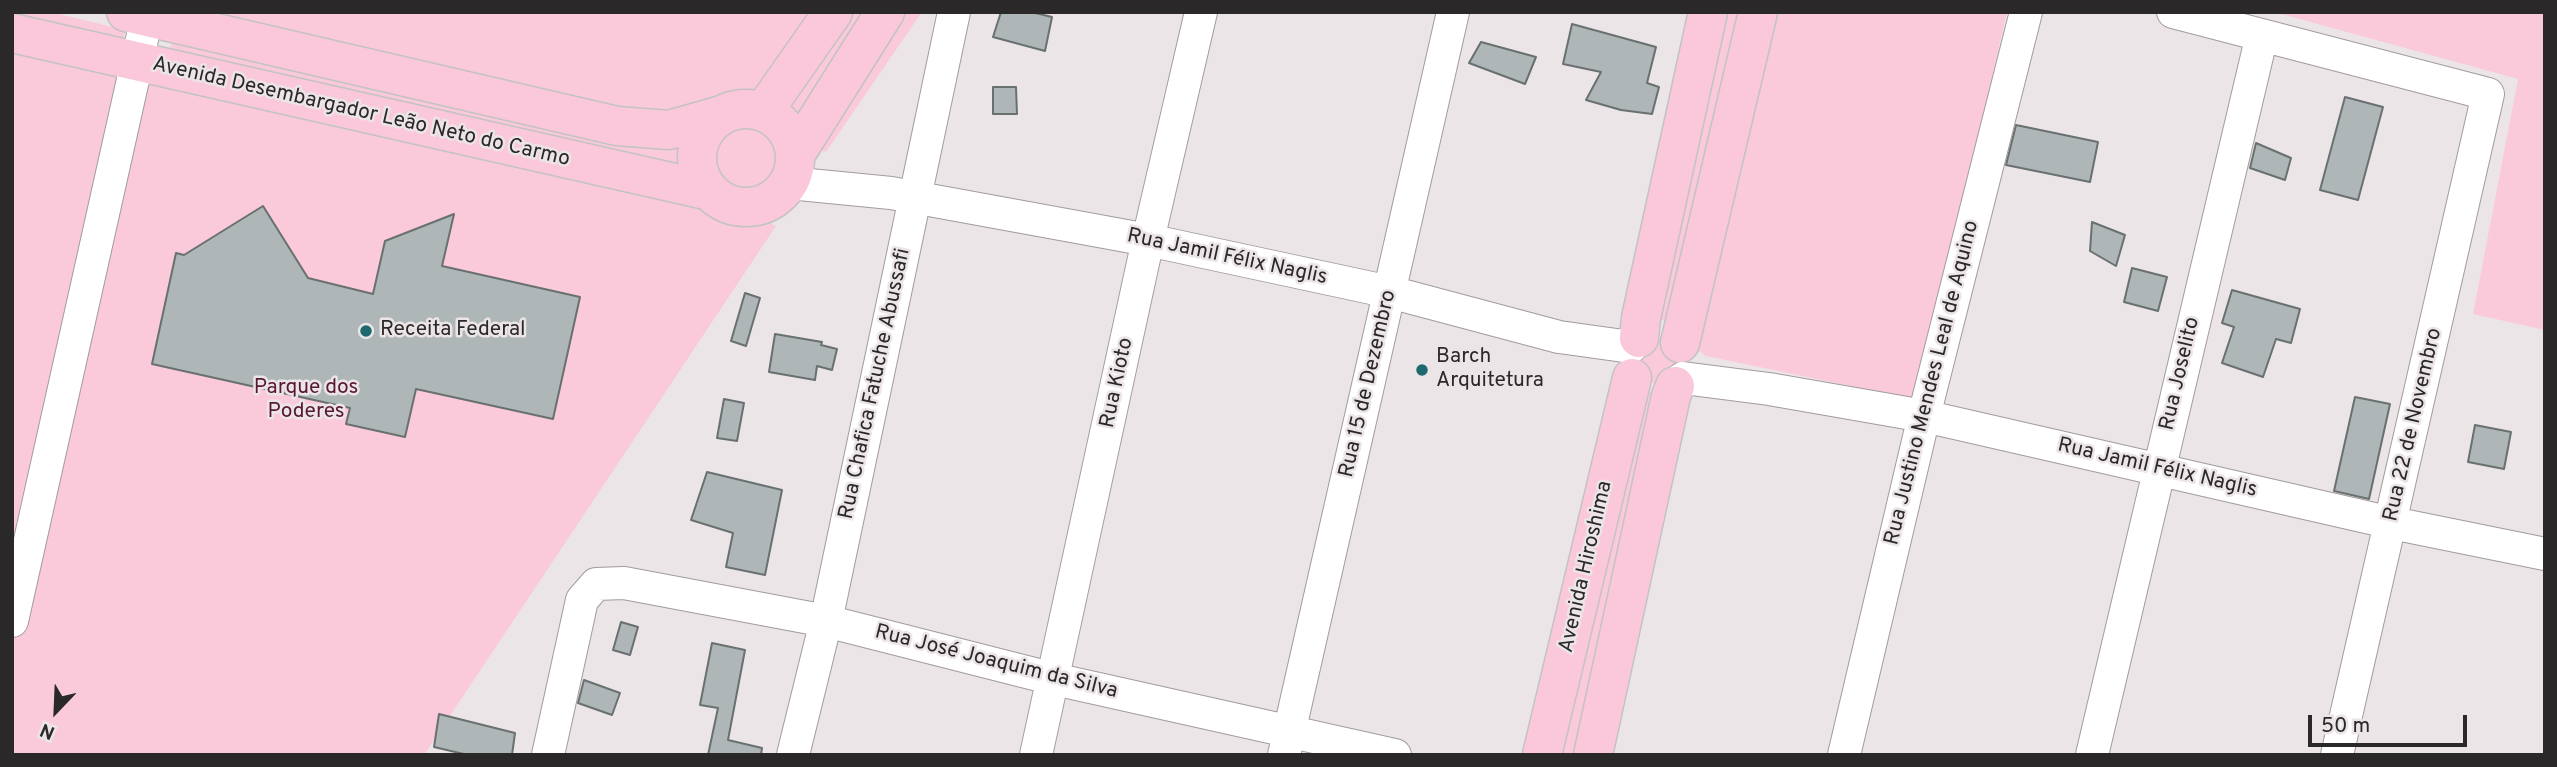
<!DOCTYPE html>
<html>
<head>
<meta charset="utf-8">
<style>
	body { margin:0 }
	#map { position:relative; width:2557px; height:767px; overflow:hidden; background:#ece5e8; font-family:Overpass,sans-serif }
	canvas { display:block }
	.frame { position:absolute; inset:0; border:14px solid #2a2828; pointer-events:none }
	.north { position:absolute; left:21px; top:676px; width:70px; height:70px; -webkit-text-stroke:5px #ece5e8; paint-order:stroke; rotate:203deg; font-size:19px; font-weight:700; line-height:28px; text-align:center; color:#2a2828 }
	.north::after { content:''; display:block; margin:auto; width:24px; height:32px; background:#2a2828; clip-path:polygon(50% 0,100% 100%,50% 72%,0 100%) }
	.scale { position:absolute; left:2308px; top:715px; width:159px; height:32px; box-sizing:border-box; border:4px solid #2a2828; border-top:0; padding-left:9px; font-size:21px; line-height:24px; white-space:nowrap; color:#2a2828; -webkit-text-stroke:5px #ece5e8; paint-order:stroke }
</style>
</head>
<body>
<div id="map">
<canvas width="2557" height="767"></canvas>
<div class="frame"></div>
<div class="north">N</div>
<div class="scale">50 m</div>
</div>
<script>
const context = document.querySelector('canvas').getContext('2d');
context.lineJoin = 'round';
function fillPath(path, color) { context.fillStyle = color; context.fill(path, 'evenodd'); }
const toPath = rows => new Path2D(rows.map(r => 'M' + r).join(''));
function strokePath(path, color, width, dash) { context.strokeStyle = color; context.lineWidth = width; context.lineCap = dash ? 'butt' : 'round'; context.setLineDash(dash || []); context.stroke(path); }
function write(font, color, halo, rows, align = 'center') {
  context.font = font + ' Overpass,sans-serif'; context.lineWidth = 5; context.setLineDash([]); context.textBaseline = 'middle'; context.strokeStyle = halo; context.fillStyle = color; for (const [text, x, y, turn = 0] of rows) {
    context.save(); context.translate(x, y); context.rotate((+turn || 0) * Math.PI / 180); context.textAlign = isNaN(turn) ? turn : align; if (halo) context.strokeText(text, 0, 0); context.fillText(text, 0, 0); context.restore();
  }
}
fillPath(toPath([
	[12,12,51,12,125,30,121,50,12,24],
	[126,12,922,12,826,152,722,115,693,125],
	[1728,12,1748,12,1680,324,1653,318,1686,196],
	[1777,12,2007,12,1918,400,1706,356,1697,349,1694,341],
	[2274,12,2545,12,2545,330,2473,314,2518,79],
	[12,33,710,191,776,226,424,755,12,755],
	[172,41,615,142,709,152,720,136,734,128,756,128,773,144,776,155,774,171,767,183,754,191,736,191,720,184,166,64],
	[1654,340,1663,341,1679,360,1679,368,1660,385,1644,380,1636,356],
	[1637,389,1667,395,1584,755,1558,755,1586,659,1588,609]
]), '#facada');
const building = toPath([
	[1001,12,1031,12,1052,17,1045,51,993,37,1001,12],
	[1572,24,1656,47,1647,83,1659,87,1652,114,1621,110,1586,100,1601,72,1563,64,1572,24],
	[1481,42,1536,57,1525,84,1469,63,1481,42],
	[993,87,1016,87,1017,114,993,114,993,87],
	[2345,97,2383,107,2358,200,2320,190,2345,97],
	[2016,125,2098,142,2090,182,2006,165,2016,125],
	[2256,143,2291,158,2285,180,2250,168,2256,143],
	[263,206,308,278,373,294,385,241,454,214,442,266,580,297,553,419,416,389,405,437,346,424,350,408,152,364,176,253,184,255,263,206],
	[2092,222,2125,235,2116,266,2090,251,2092,222],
	[2132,268,2167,277,2158,311,2124,302,2132,268],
	[2232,290,2300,309,2291,343,2276,339,2263,377,2222,363,2234,327,2222,323,2232,290],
	[745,293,760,298,746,346,731,341,745,293],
	[775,334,822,342,821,345,837,349,832,370,817,366,815,380,769,372,775,334],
	[2355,397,2390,404,2369,499,2334,491,2355,397],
	[724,399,744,403,737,441,717,438,724,399],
	[2475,425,2511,432,2504,469,2468,462,2475,425],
	[707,472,782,490,765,575,726,567,733,533,691,520,707,472],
	[621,622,638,627,630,655,613,650,621,622],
	[712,643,745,650,728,740,762,748,761,755,708,755,718,708,700,705,712,643],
	[584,680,620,693,612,715,578,703,584,680],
	[439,714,515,733,512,755,468,755,434,747,439,714]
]);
fillPath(building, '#afb6b7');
strokePath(building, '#697070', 2);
const minor = toPath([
	[2173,12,2488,94,2337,755],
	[789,183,891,193,1148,240,1390,292,1559,337,1631,347],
	[1683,378,1769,389,1924,416,2392,523,2545,554],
	[12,621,147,17],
	[548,755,582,600,596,584,624,583,826,621,1054,679,1395,755],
	[793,755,826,621,954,12],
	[1036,755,1148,240,1201,12],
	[1284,755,1453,12],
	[1844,755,1924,416,2026,12],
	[2092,755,2262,35]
]);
const major = toPath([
	[126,12,617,126,669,130,722,115],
	[12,33,710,191],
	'697 158a49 49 0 1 1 98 0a49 49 0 1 1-98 0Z',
	[763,112,833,12],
	[795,155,885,12],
	[1639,338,1641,318,1708,12],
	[1680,343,1758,12],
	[1542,755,1632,378],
	[1593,755,1671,396,1675,386]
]);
strokePath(minor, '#a29b9d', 34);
strokePath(major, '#c3c3c3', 41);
strokePath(minor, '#fff', 32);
strokePath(major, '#fbc7da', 38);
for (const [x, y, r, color] of [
	[366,331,7,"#1d696f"],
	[1422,370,7,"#1d696f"]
]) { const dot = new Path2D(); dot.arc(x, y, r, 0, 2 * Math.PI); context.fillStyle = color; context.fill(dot); strokePath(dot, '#ece5e8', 2.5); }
write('21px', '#2a2828', '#ece5e8', [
	["Avenida Desembargador Leão Neto do Carmo",361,113,13],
	["Rua Jamil Félix Naglis",1227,258,12],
	["Rua Joselito",2181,374,-77],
	["Rua Kioto",1118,383,-78],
	["Rua Justino Mendes Leal de Aquino",1933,383,-76],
	["Rua Chafica Fatuche Abussafi",876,384,-78],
	["Rua 15 de Dezembro",1369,384,-77],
	["Rua 22 de Novembro",2414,425,-77],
	["Rua Jamil Félix Naglis",2157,469,13],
	["Avenida Hiroshima",1587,567,-77],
	["Rua José Joaquim da Silva",996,663,14]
]);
write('21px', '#2a2828', '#ece5e8', [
	["Receita Federal",380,331],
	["Barch",1436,358],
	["Arquitetura",1436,382]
], 'left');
write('21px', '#581735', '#ece5e8', [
	["Parque dos",306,389],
	["Poderes",306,413]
]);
</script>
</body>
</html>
